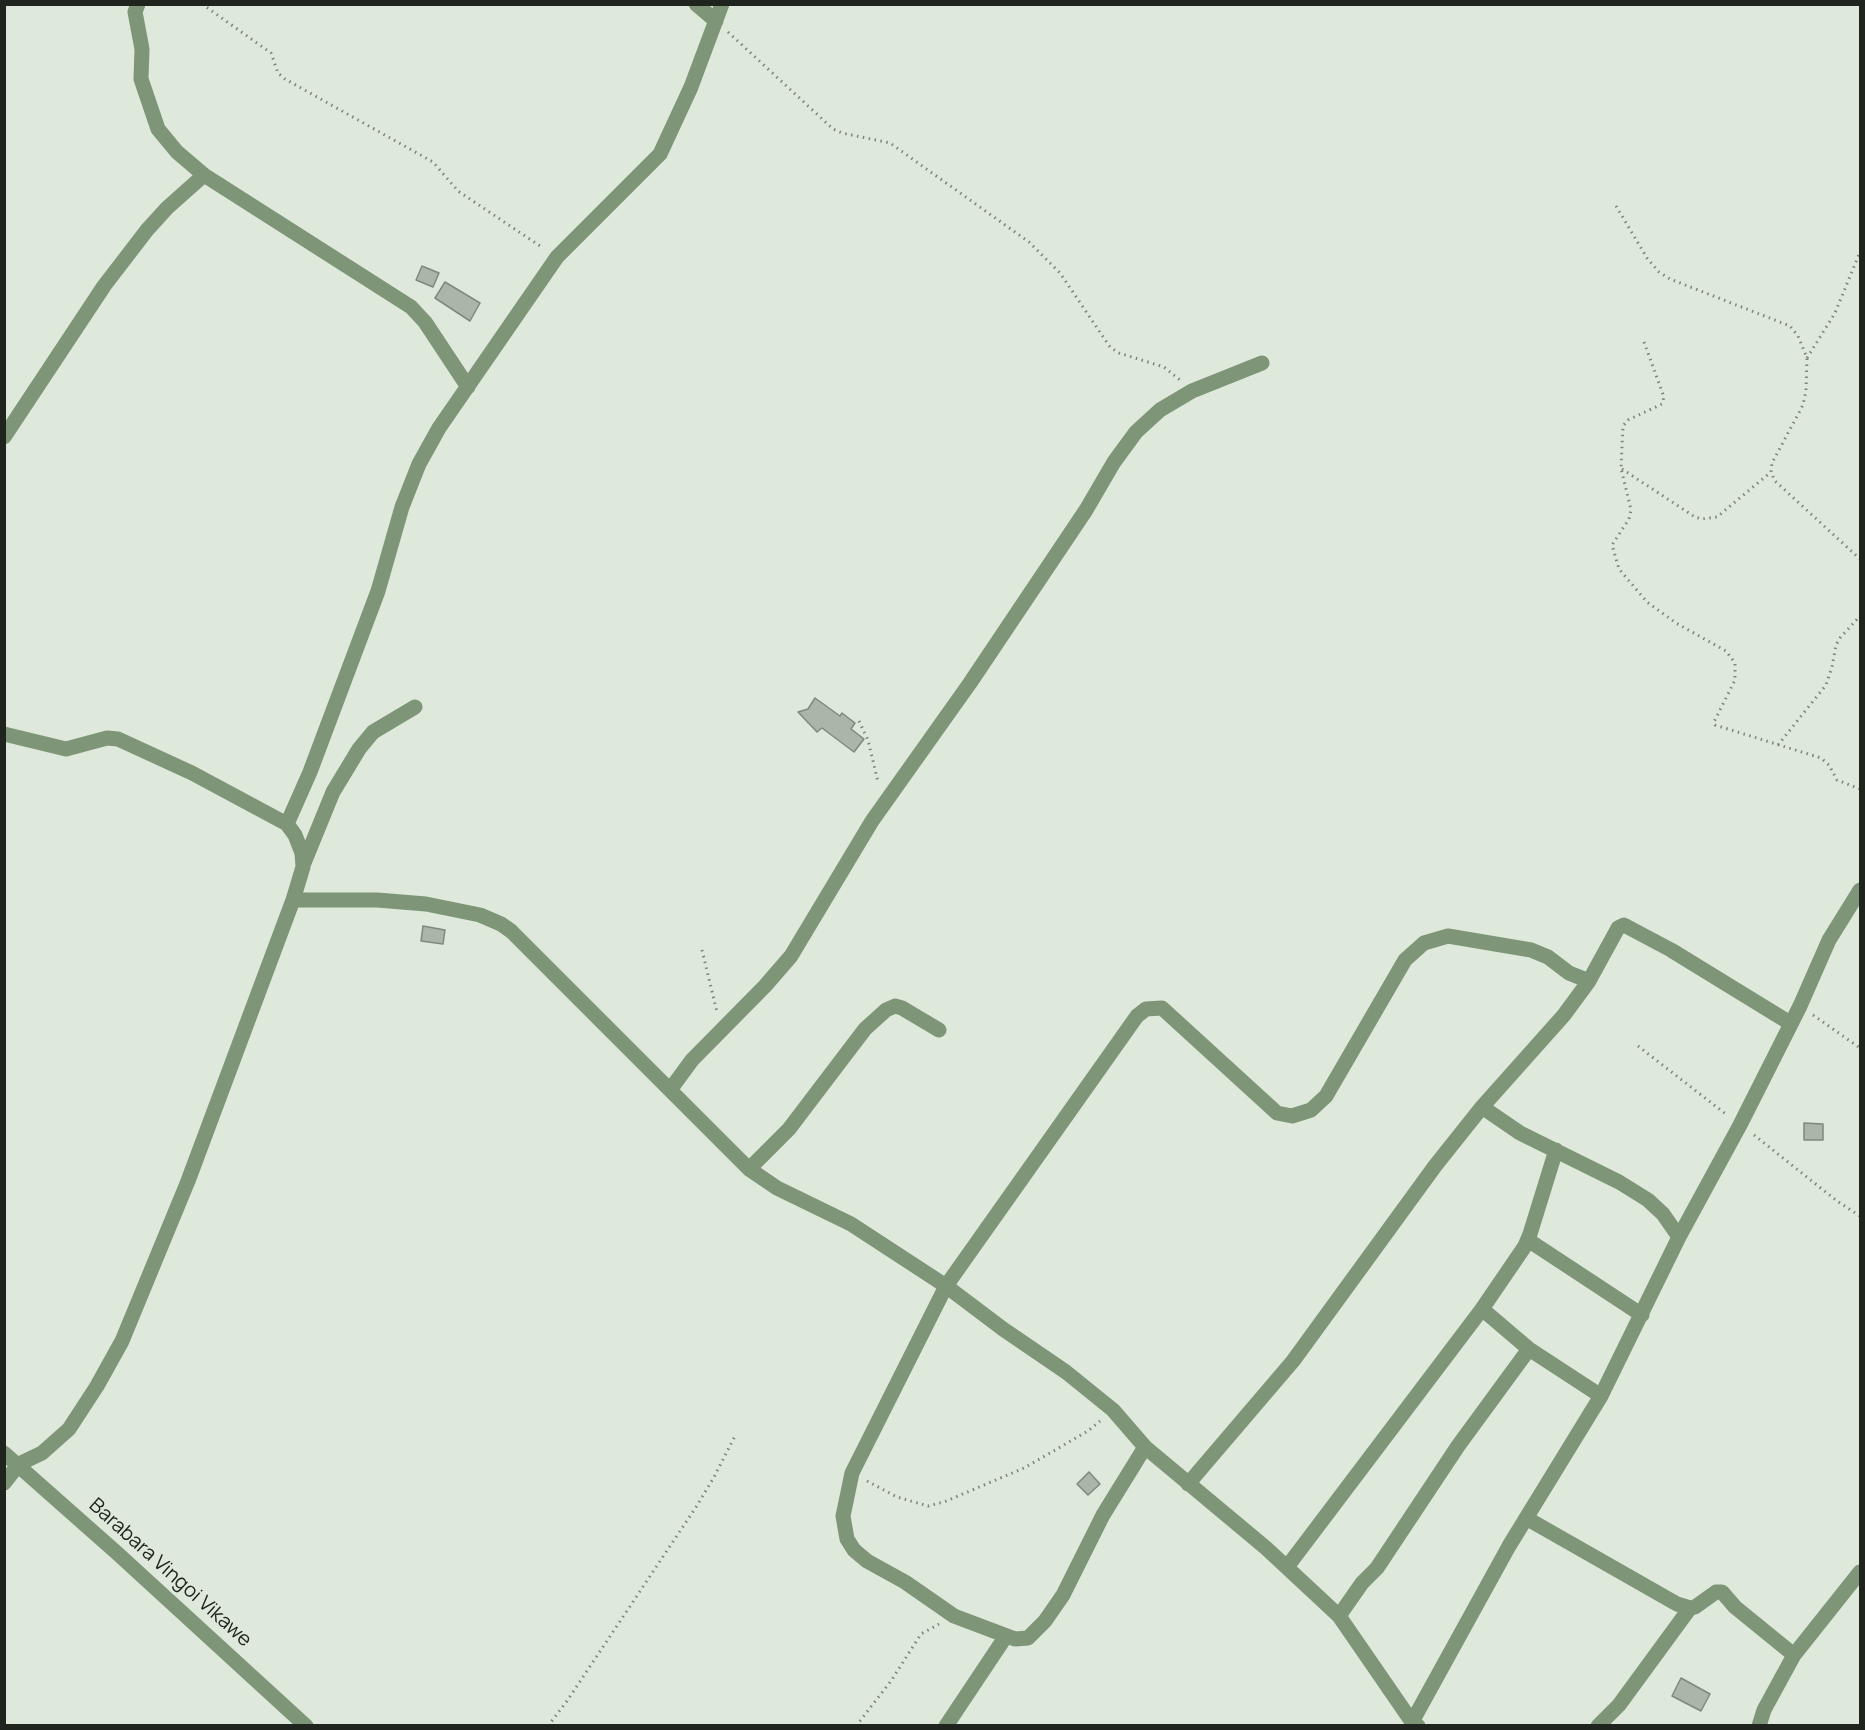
<!DOCTYPE html>
<html>
<head>
<meta charset="utf-8">
<style>
	body { margin:0 }
	#map { position:relative; width:1865px; height:1730px; overflow:hidden; background:#dee9db; font-family:Manrope,sans-serif }
	canvas { display:block }
	.frame { position:absolute; inset:0; border:6px solid #20241f; pointer-events:none }
</style>
</head>
<body>
<div id="map">
<canvas width="1865" height="1730"></canvas>
<div class="frame"></div>
</div>
<script>
const context = document.querySelector('canvas').getContext('2d');
context.lineJoin = 'round';
function fillPath(path, color) { context.fillStyle = color; context.fill(path, 'evenodd'); }
const toPath = rows => new Path2D(rows.map(r => 'M' + r).join(''));
function strokePath(path, color, width, dash) { context.strokeStyle = color; context.lineWidth = width; context.lineCap = dash ? 'butt' : 'round'; context.setLineDash(dash || []); context.stroke(path); }
function write(font, color, halo, rows, align = 'center') {
  context.font = font + ' Manrope,sans-serif'; context.lineWidth = 6; context.setLineDash([]); context.textBaseline = 'middle'; context.strokeStyle = halo; context.fillStyle = color; for (const [text, x, y, turn = 0] of rows) {
    context.save(); context.translate(x, y); context.rotate((+turn || 0) * Math.PI / 180); context.textAlign = isNaN(turn) ? turn : align; if (halo) context.strokeText(text, 0, 0); context.fillText(text, 0, 0); context.restore();
  }
}
const building = toPath([
	[422,266,439,273,433,287,416,280,422,266],
	[445,282,480,303,470,321,435,298,445,282],
	[815,698,840,716,842,713,855,723,851,729,864,739,854,752,822,728,817,732,798,712,808,709,815,698],
	[423,926,445,930,443,944,421,941,423,926],
	[1804,1123,1823,1124,1823,1140,1804,1140,1804,1123],
	[1089,1472,1100,1484,1088,1495,1077,1484,1089,1472],
	[1681,1678,1710,1694,1701,1711,1672,1696,1681,1678]
]);
fillPath(building, '#abb5a8');
strokePath(building, '#7f897c', 1.5);
strokePath(toPath([
	[202,4,271,53,278,73,285,79,433,162,458,191,543,248],
	[728,32,833,129,842,133,890,143,1029,242,1060,273,1110,347,1119,353,1164,367,1180,380],
	[1616,206,1647,258,1659,272,1670,279,1790,326,1798,336,1807,358,1806,391,1803,405,1772,463,1771,472,1775,481,1860,559],
	[1644,342,1664,397,1662,404,1628,420,1623,426,1621,468,1631,510,1629,519,1612,545,1619,569,1647,602,1676,623,1726,651,1735,663,1735,680,1714,722,1715,725,1821,758,1829,765,1837,780,1860,789],
	[1807,358,1835,313,1860,252],
	[1622,469,1695,517,1702,519,1717,517,1771,472],
	[859,721,868,740,878,782],
	[1778,745,1826,685,1832,667,1836,645,1840,638,1860,616],
	[702,950,717,1012],
	[1813,1015,1860,1048],
	[1638,1046,1727,1115],
	[1754,1135,1837,1201,1860,1216],
	[867,1481,897,1497,928,1506,944,1502,1024,1468,1088,1431,1100,1421],
	[548,1726,567,1701,696,1507,713,1479,735,1436],
	[856,1726,891,1681,921,1634,939,1624]
]), '#7e857c', 3, [1.5, 4.5]);
strokePath(toPath([
	[138,4,135,12,142,49,141,79,158,129,177,152,204,175,411,307,425,322,468,387],
	[696,4,716,21],
	[4,437,104,286,147,230,167,208,204,175],
	[4,734,66,749,107,738,118,739,192,773,287,824],
	[304,863,333,792,359,749,373,732,415,707],
	[293,900,303,867,302,853,295,835,287,824,310,772,378,591,402,507,419,464,439,428,557,257,660,154,691,87,722,4],
	[670,1090,692,1060,765,986,791,956,872,821,970,683,1086,510,1114,462,1136,432,1160,410,1192,391,1262,363],
	[1482,1107,1520,1133,1619,1182,1648,1200,1663,1214,1679,1237],
	[749,1169,789,1129,865,1029,886,1010,895,1006,902,1008,939,1030],
	[1528,1240,1642,1315],
	[1482,1309,1529,1349,1601,1396],
	[1145,1447,1103,1515,1063,1595,1045,1621,1028,1638,1015,1639,954,1616,905,1582,867,1561,854,1550,847,1539,843,1516,852,1473,946,1286,1137,1016,1146,1009,1162,1008,1277,1113,1292,1116,1311,1110,1326,1096,1405,960,1424,943,1448,936,1531,950,1548,957,1569,973,1589,981],
	[4,1453,117,1553,306,1726],
	[4,1483,19,1464,42,1453,69,1429,97,1386,122,1341,188,1181,293,900,377,900,426,904,480,915,501,924,511,931,749,1169,777,1188,851,1224,946,1286,1003,1329,1066,1372,1113,1410,1145,1447,1266,1548,1339,1616,1412,1722,1418,1726],
	[1188,1484,1293,1361,1435,1166,1482,1107,1564,1015,1589,981,1618,928,1624,925,1671,950,1790,1023],
	[1526,1518,1677,1604,1690,1608,1695,1607,1716,1592,1722,1592,1735,1607,1794,1655],
	[1287,1567,1482,1309,1525,1246,1530,1234,1556,1150],
	[1339,1616,1362,1583,1377,1568,1458,1446,1529,1349],
	[1412,1722,1509,1546,1601,1396,1679,1237,1740,1125,1800,1006,1829,940,1860,890],
	[946,1726,1006,1636],
	[1598,1726,1619,1705,1690,1608],
	[1759,1726,1764,1710,1794,1655,1860,1572]
]), '#7e9578', 15);
write('20px', '#20241f', '#dee9db', [
	["Barabara Vingoi Vikawe",170,1573,42]
]);
</script>
</body>
</html>
